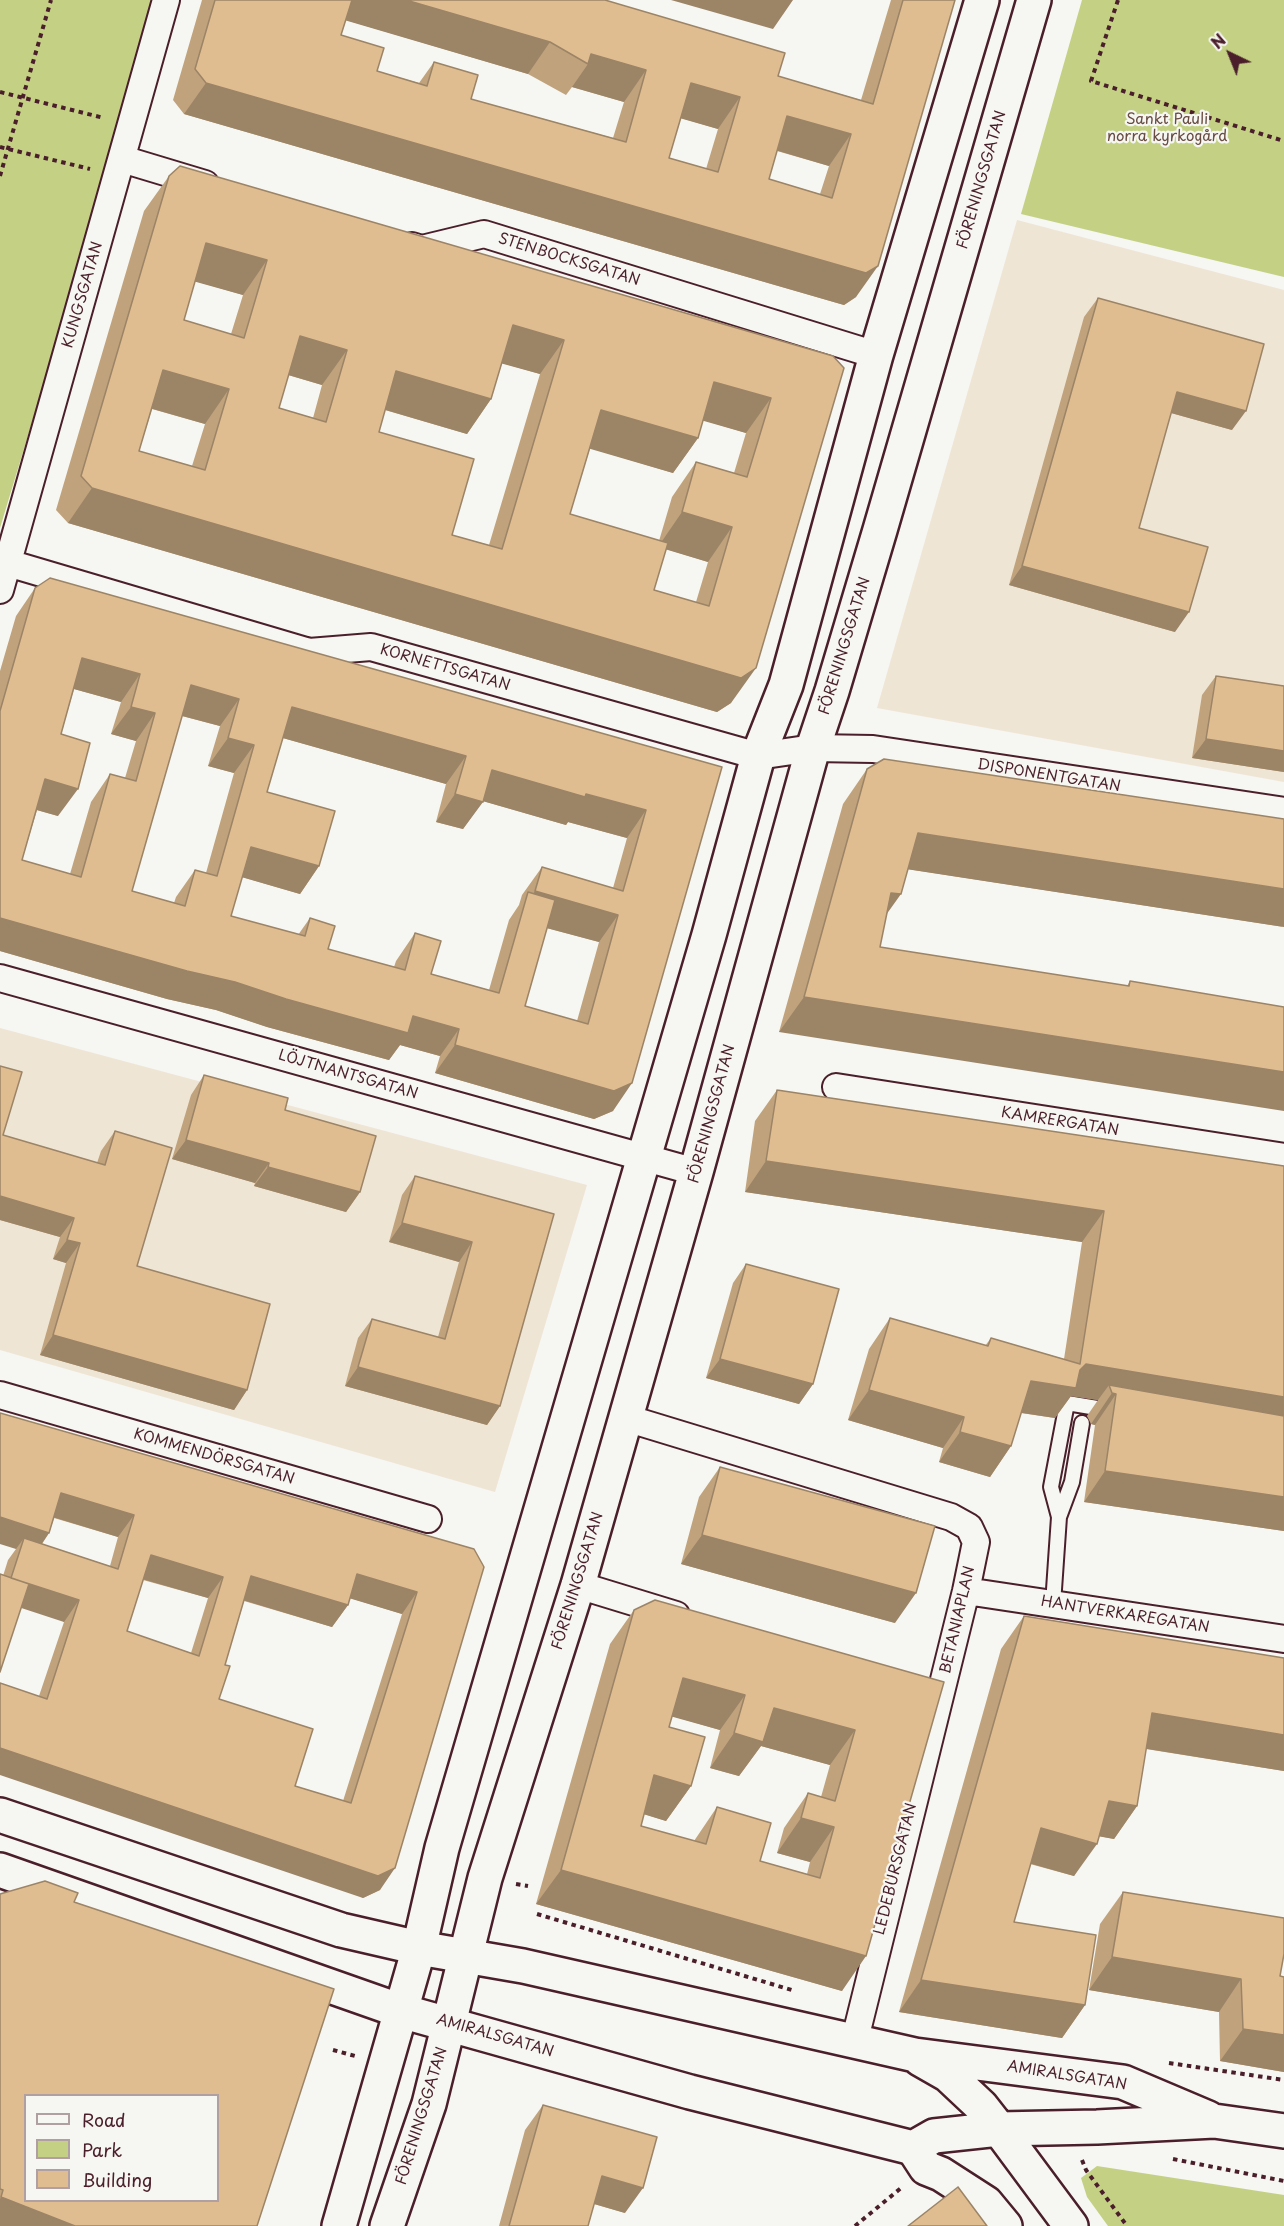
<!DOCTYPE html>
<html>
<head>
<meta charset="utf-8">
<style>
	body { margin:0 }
	#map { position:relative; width:1284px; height:2226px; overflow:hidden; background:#f6f6f2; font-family:"Playpen Sans",sans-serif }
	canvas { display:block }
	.legend { position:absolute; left:24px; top:2094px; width:195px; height:108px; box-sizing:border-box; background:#f6f6f2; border:2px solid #b1a0a2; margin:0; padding:8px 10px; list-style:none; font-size:18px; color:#4a1f2b }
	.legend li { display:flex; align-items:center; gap:12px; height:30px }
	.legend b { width:30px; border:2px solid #b1a0a2 }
	.north { position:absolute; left:1200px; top:24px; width:60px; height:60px; -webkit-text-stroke:4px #f6f6f2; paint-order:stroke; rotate:317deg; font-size:16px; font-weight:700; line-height:24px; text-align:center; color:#4a1f2b }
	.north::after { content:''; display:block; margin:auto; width:21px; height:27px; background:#4a1f2b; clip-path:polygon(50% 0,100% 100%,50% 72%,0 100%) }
</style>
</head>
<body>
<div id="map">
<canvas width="1284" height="2226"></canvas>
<ul class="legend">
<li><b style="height:8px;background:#f6f6f2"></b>Road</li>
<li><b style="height:16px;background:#c4d184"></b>Park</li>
<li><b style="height:16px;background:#dfbd91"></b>Building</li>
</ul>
<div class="north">N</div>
</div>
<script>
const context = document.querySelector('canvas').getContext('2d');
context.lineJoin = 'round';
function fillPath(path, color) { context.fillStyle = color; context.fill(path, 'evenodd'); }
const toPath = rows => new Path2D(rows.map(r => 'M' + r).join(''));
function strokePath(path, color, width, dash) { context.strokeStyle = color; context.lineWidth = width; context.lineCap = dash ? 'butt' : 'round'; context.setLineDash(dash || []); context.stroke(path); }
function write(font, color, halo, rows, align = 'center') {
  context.font = font + ' "Playpen Sans",sans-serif'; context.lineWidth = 4.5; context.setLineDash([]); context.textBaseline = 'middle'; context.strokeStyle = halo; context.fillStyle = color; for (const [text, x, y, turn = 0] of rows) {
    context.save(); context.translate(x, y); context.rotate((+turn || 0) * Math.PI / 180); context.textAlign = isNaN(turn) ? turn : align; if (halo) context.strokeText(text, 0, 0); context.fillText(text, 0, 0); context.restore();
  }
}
fillPath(toPath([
	[1017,220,1284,290,1284,782,877,708],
	[0,1028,587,1185,495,1492,0,1350]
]), '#efe5d5');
fillPath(toPath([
	[0,0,152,0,89,234,0,528],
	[1082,0,1284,0,1284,277,1021,214],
	[1097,2166,1284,2195,1284,2226,1108,2226,1087,2197,1081,2178]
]), '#c4d184');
const service = toPath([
	[1059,1517,1051,1487,1067,1403,1109,1410],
	[1053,1604,1059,1517,1072,1482,1082,1423]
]);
const minor = toPath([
	[122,159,205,184],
	[412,246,422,249,484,234,876,355],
	[8,563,309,652,371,647,758,756,813,748,873,749,1284,811],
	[0,590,166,0],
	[0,978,696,1172],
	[836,1087,1284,1157],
	[0,1395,428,1519],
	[626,1418,951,1517,969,1527,976,1542,966,1591,854,2043],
	[578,1585,676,1615],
	[966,1591,1284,1639]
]);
const tertiary = toPath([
	[999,2129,1071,2226],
	[913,2148,926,2168,941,2174,986,2203,1005,2226],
	[339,2226,419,1948,442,1848,709,935,758,756,786,685,876,355,982,0],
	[387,2226,429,2104,485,1878,578,1585,696,1172,813,748,832,691,880,530,1034,0]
]);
const secondary = toPath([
	[0,1815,341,1930,419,1948,523,1966,915,2055,1123,2082,1208,2118],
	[0,1870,401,2011,690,2092,913,2148,934,2136,999,2129,1097,2127,1214,2121,1284,2131],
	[920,2059,948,2075,981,2106,999,2129]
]);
strokePath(service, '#4a1f2b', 18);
strokePath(minor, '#4a1f2b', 30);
strokePath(tertiary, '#4a1f2b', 38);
strokePath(secondary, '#4a1f2b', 38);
strokePath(toPath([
	[1118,0,1091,81,1284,141],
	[0,92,104,118],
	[0,147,90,169],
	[0,176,51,0],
	[516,1884,528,1886],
	[537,1914,795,1991],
	[333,2050,355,2056],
	[1169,2063,1284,2080],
	[1173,2159,1284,2181],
	[1082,2160,1086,2170,1127,2226],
	[855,2226,901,2188]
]), '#4a1f2b', 4, [4.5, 4.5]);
strokePath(service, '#f6f6f2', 14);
strokePath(minor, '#f6f6f2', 26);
strokePath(tertiary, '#f6f6f2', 33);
strokePath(secondary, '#f6f6f2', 33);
fillPath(toPath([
	[202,0,605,0,778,76,861,100,891,0,955,0,856,297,844,305,184,114,173,100],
	[346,20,528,74,566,95,572,87,624,102,613,138,471,99,434,62,419,83,377,71,341,35],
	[681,118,718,129,706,169,669,158],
	[777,151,829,166,820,194,769,179],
	[169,176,833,356,731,703,717,712,68,523,56,510,144,211],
	[195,281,243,295,231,334,184,320],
	[502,363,540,374,489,545,452,535,379,432,385,410,467,434,491,399],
	[288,375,322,385,313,418,279,408],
	[152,409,205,424,192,466,139,451],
	[703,420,746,433,734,473,696,462,672,497,659,541,570,514,590,448,673,473,698,438],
	[666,549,708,562,696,602,654,590],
	[1098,298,1232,430,1171,413,1139,528,1175,632,1009,585,1084,317],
	[35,588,722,767,613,1111,594,1119,435,1073,440,1056,400,1045,389,1060,267,1027,216,1010,167,999,0,951,0,671,16,616],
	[74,689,121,702,111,734,136,741,125,778,110,774,91,802,70,874,22,860,37,810,58,816,61,734],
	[182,716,220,726,208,766,234,773,206,873,195,870,176,897,174,903,132,891],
	[283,738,446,784,436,822,463,829,483,801,566,825,568,822,627,838,613,888,542,867,522,895,519,905,509,920,489,990,431,974,415,933,396,961,394,967,328,949,310,918,298,935,231,916,242,877,300,894,319,866,267,792],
	[547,928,599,942,577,1021,525,1006],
	[1216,676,1284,686,1284,772,1192,758,1202,695],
	[867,769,1284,927,907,869,887,913,880,947,1127,986,1130,981,1284,1007,779,1032,843,804],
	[0,1066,3,1135,97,1163,101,1151,115,1131,137,1266,247,1390,234,1410,40,1355,66,1263,53,1259,60,1237,0,1220],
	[204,1075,285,1110,360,1192,346,1212,254,1186,255,1183,172,1159,191,1095],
	[777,1090,1284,1166,1284,1531,1084,1502,1095,1425,1091,1424,1087,1416,1098,1400,1071,1396,1055,1418,1021,1413,1011,1446,990,1477,939,1462,943,1448,848,1420,869,1349,890,1318,985,1346,991,1338,1064,1359,1082,1242,745,1192,755,1121],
	[415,1176,554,1214,500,1406,487,1425,345,1386,358,1338,372,1319,438,1337,459,1262,389,1242,402,1195],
	[746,1264,813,1384,799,1404,706,1378,733,1283],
	[0,1413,474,1549,380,1890,363,1898,39,1696,64,1622,3,1576,8,1560,16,1549],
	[54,1518,118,1537,110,1566,42,1544,49,1533],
	[143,1580,208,1598,191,1653,127,1631],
	[350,1598,402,1614,343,1801,295,1786,219,1699,225,1665,244,1601,332,1627,348,1605],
	[720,1467,895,1623,681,1564,699,1497],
	[634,1610,944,1682,842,1991,536,1904,610,1644],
	[672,1716,720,1730,710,1768,739,1776,761,1746,830,1765,821,1797,808,1793,784,1828,777,1853,810,1862,807,1874,760,1861,717,1807,694,1841,641,1826,644,1814,666,1821,691,1786,669,1727],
	[1024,1616,1284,1658,1284,1771,1146,1749,1137,1806,1114,1839,1099,1836,1074,1876,1030,1864,1014,1922,1085,2005,1062,2038,899,2012,1001,1649],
	[1123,1892,1280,1976,1284,1977,1284,2072,1220,2061,1219,2012,1089,1990,1100,1924],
	[0,1894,74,1902,0,2226],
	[543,2105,625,2213,594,2204,588,2226,499,2226,525,2130]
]), '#c0a37d');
fillPath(toPath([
	[346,0,406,0,550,42,528,74,334,17],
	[671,0,793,0,773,29],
	[591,54,646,70,624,102,572,87,588,64],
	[206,83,878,266,856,297,844,305,184,114],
	[691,83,740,97,718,129,669,115],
	[787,116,851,134,829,166,765,147],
	[206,243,267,260,243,295,182,278],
	[513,325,564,340,540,374,489,360],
	[300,336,347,350,322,385,275,371],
	[163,370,229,389,205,424,139,405],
	[396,371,491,399,467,434,372,406],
	[714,382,771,398,746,433,690,417],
	[1177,392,1246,411,1232,430,1164,411],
	[601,410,698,438,673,473,577,445],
	[92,488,756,668,731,703,717,712,68,523],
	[682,512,732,527,708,562,658,547],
	[1022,566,1189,612,1175,632,1009,585],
	[82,658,140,674,121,702,63,686],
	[191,685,239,699,220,726,171,713],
	[131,707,155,713,136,741,111,734],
	[292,707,466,756,446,784,272,735],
	[228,738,254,745,234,773,208,766],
	[1206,739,1284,751,1284,772,1192,758],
	[492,770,586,794,646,810,627,838,568,822,566,825,472,798],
	[45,779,78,789,58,816,26,807],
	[455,794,483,802,463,829,436,822],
	[918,833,1284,889,1284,927,893,867],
	[251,847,319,866,300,894,231,874],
	[535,891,618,915,599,942,520,921,524,907],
	[891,893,901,894,876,929],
	[0,918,413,1016,459,1029,440,1056,400,1045,389,1060,267,1027,216,1010,167,999,0,951],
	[804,997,1284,1072,1284,1111,779,1032],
	[455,1045,632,1083,613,1111,594,1119,435,1073],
	[186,1140,269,1163,255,1183,172,1159],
	[766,1161,1104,1211,1082,1242,745,1192],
	[268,1167,360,1192,346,1212,254,1186],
	[0,1196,74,1218,60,1237,0,1220],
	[402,1223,472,1242,459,1262,389,1242],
	[67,1240,80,1243,66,1263,53,1259],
	[53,1335,247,1390,234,1410,40,1355],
	[720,1359,813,1384,799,1404,706,1378],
	[1086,1364,1284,1397,1284,1432,1116,1394,1095,1425,1091,1424,1112,1393,1109,1385,1098,1400,1071,1396,1055,1418,1009,1411,1031,1381,1080,1370],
	[358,1367,500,1406,487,1425,345,1386],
	[869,1390,964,1417,943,1448,848,1420],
	[960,1432,1011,1446,990,1477,939,1462],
	[1105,1471,1284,1497,1284,1531,1084,1502],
	[61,1493,134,1515,118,1537,46,1515],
	[0,1517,49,1533,34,1555,24,1538,16,1549,0,1544],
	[702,1535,916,1593,895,1623,681,1564],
	[151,1555,223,1577,208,1598,135,1577],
	[357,1574,417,1592,402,1614,342,1596],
	[251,1576,348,1605,332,1627,236,1598],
	[11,1578,79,1600,64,1622,0,1601],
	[683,1678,745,1695,720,1730,659,1713],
	[774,1708,855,1730,830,1765,761,1746,739,1776,710,1768,734,1733],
	[1152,1713,1284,1735,1284,1771,1129,1746],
	[0,1748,395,1868,380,1890,363,1898,0,1775],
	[654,1775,691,1786,666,1821,630,1810],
	[1109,1801,1137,1806,1114,1839,1086,1834],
	[801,1818,834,1827,810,1862,777,1853],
	[1041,1828,1097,1844,1074,1876,1018,1860],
	[561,1870,866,1956,842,1991,536,1904],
	[1112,1957,1241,1979,1219,2012,1089,1990],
	[921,1980,1085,2005,1062,2038,899,2012],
	[1243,2029,1284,2035,1284,2072,1220,2061],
	[602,2176,643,2188,625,2213,584,2201],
	[1,2197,75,2226,0,2226,0,2199]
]), '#9c8466');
const building = toPath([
	[215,0,352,0,341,35,384,48,377,71,427,86,434,62,478,75,471,99,626,142,646,70,591,54,588,64,550,42,406,0,605,0,785,53,778,76,873,104,903,0,955,0,878,266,866,273,206,83,195,69,215,0],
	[691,83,740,97,718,172,669,158,691,83],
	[787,116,851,134,832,198,769,179,787,116],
	[180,166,833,356,844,368,756,668,741,678,92,488,81,476,169,176,180,166],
	[206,243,267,260,244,338,184,320,206,243],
	[513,325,564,340,502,549,452,535,474,459,379,432,396,371,491,399,513,325],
	[300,336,347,350,326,422,279,408,300,336],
	[163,370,229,389,205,470,139,451,163,370],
	[714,382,771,398,747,477,696,462,682,512,732,527,709,606,654,590,668,543,570,514,601,410,698,438,714,382],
	[1098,298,1264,344,1246,411,1177,392,1139,528,1208,547,1189,612,1022,566,1098,298],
	[50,578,722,767,632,1083,614,1091,455,1045,459,1029,413,1016,408,1033,286,999,235,982,187,971,0,918,0,711,35,588,50,578],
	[82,658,140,674,131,707,155,713,136,781,110,774,81,877,22,860,45,779,78,789,90,743,61,734,82,658],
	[191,685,239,699,228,738,254,745,217,876,195,870,185,906,132,891,191,685],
	[292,707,466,756,455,794,483,802,492,770,585,797,586,794,646,810,623,891,542,867,535,891,618,915,588,1024,525,1006,555,900,528,892,499,993,431,974,441,941,415,933,405,970,328,949,335,926,310,918,305,936,231,916,251,847,319,866,335,811,267,792,292,707],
	[1216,676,1284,686,1284,751,1206,739,1216,676],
	[884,759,1284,819,1284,889,918,833,901,894,891,893,880,947,1129,986,1130,981,1284,1007,1284,1072,804,997,867,769,884,759],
	[0,1066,22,1072,3,1135,105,1165,115,1131,172,1148,137,1266,270,1304,247,1390,53,1335,80,1243,67,1240,74,1218,0,1196,0,1066],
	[204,1075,288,1098,285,1110,376,1136,360,1192,268,1167,269,1163,186,1140,204,1075],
	[777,1090,1284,1166,1284,1397,1086,1364,1080,1370,1076,1388,1031,1381,1011,1446,960,1432,964,1417,869,1390,890,1318,988,1346,991,1338,1080,1364,1104,1211,766,1161,777,1090],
	[415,1176,554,1214,500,1406,358,1367,372,1319,445,1339,472,1242,402,1223,415,1176],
	[746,1264,839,1289,813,1384,720,1359,746,1264],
	[1109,1385,1284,1416,1284,1497,1105,1471,1116,1394,1112,1393,1109,1385],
	[0,1413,474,1549,484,1567,395,1868,378,1876,0,1748,0,1683,47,1699,79,1600,11,1578,24,1538,118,1569,134,1515,61,1493,49,1533,0,1517,0,1413],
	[151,1555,223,1577,199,1656,127,1631,151,1555],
	[357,1574,417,1592,351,1803,295,1786,313,1729,219,1699,230,1666,225,1665,251,1576,348,1605,357,1574],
	[720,1467,935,1526,916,1593,702,1535,720,1467],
	[0,1574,29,1584,0,1672,0,1574],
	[655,1600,944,1682,866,1956,561,1870,634,1610,655,1600],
	[683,1678,745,1695,734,1733,763,1742,774,1708,855,1730,835,1801,808,1793,801,1818,834,1827,820,1878,760,1861,771,1823,717,1807,706,1844,641,1826,654,1775,691,1786,705,1737,669,1727,683,1678],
	[1024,1616,1284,1658,1284,1735,1152,1713,1137,1806,1109,1801,1097,1844,1041,1828,1014,1922,1096,1935,1085,2005,921,1980,1024,1616],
	[45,1881,78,1893,74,1902,334,1989,257,2226,75,2226,1,2197,3,2190,0,2189,0,1894,45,1881],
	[26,2096,218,2096,218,2200,26,2200,26,2096],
	[1123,1892,1284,1918,1284,1954,1280,1976,1284,1977,1284,2035,1243,2029,1241,1979,1112,1957,1123,1892],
	[543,2105,657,2137,643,2188,602,2176,588,2226,509,2226,543,2105],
	[958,2187,987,2226,908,2226,958,2187]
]);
fillPath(building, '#dfbd91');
strokePath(building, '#9c8466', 1.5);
write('15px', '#684c41', '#f6f6f2', [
	["Sankt Pauli",1167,120],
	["norra kyrkogård",1167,137]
]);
write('15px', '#4a1f2b', '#f6f6f2', [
	["FÖRENINGSGATAN",982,180,-74],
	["STENBOCKSGATAN",569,260,17],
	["KUNGSGATAN",83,295,-74],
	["FÖRENINGSGATAN",845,646,-73],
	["KORNETTSGATAN",445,668,16],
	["DISPONENTGATAN",1049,776,9],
	["LÖJTNANTSGATAN",348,1075,16],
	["FÖRENINGSGATAN",712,1114,-75],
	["KAMRERGATAN",1060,1122,9],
	["KOMMENDÖRSGATAN",214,1457,16],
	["FÖRENINGSGATAN",578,1581,-73],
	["HANTVERKAREGATAN",1125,1615,9],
	["BETANIAPLAN",958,1620,-77],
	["LEDEBURSGATAN",896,1869,-76],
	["AMIRALSGATAN",495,2036,16],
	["AMIRALSGATAN",1067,2076,9],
	["FÖRENINGSGATAN",422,2116,-73]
]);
</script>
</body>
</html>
